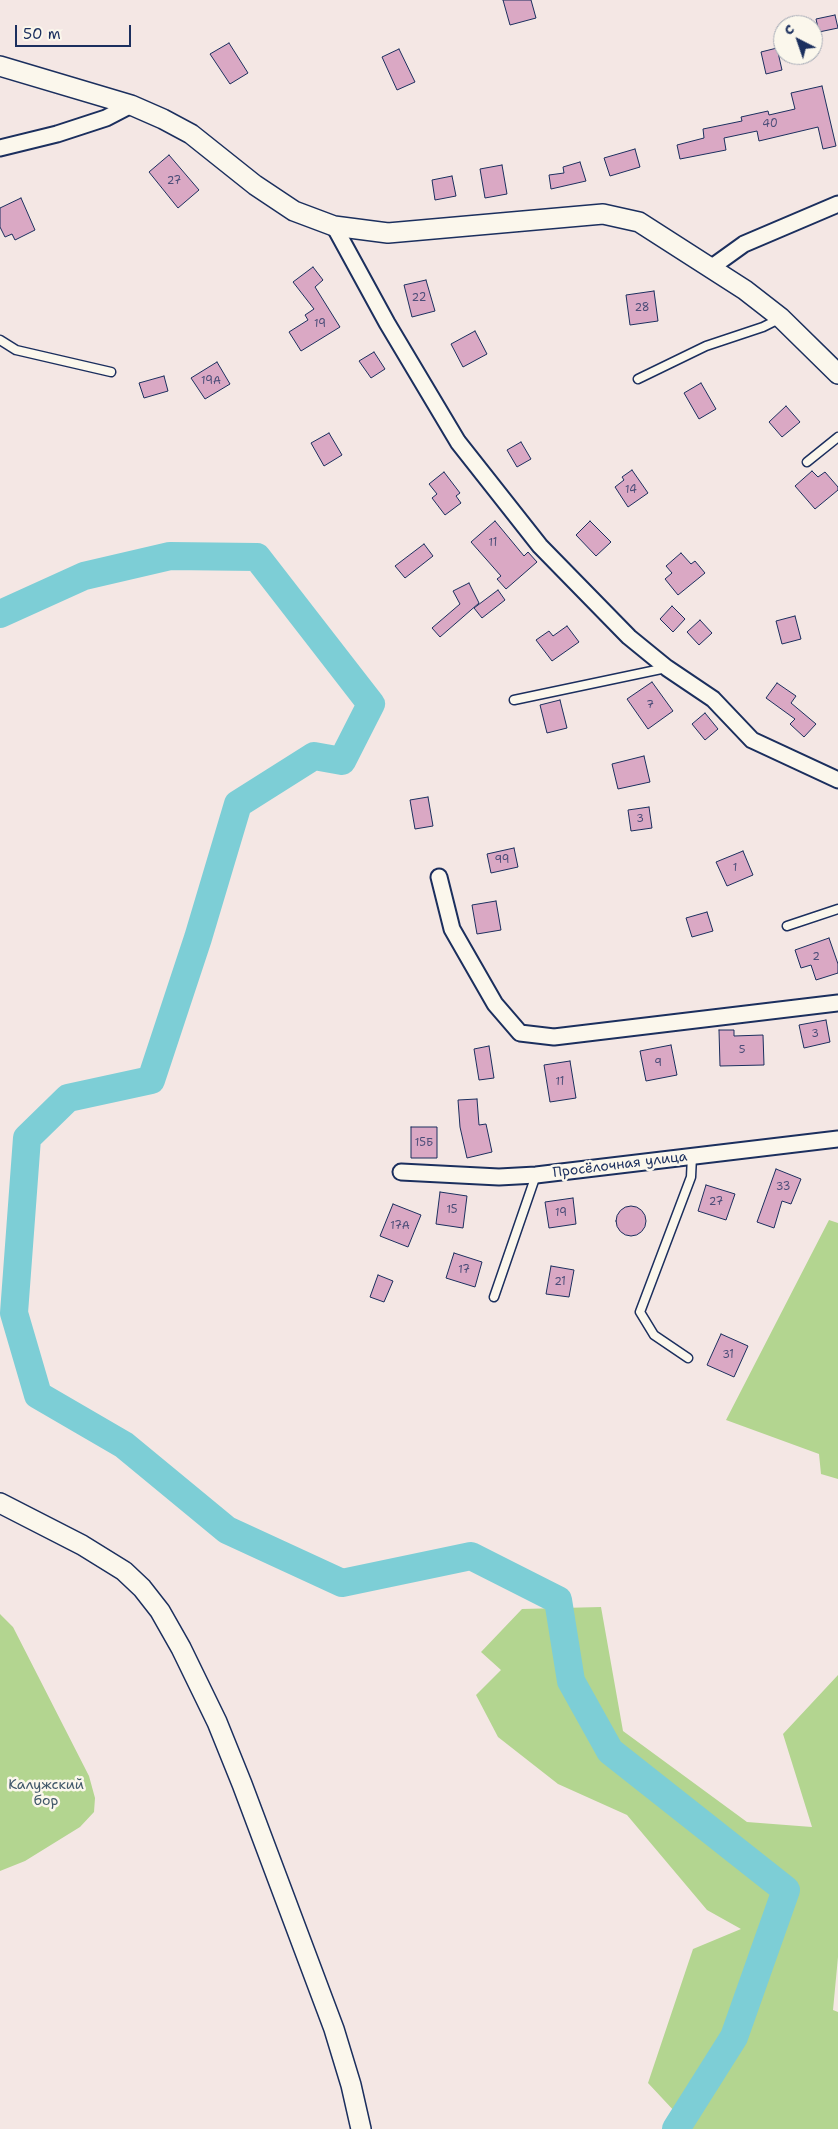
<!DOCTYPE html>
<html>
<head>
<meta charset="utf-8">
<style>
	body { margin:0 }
	#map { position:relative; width:838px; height:2129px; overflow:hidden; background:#f4e7e4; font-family:"Shantell Sans",sans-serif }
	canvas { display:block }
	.north { position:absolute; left:773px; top:15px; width:50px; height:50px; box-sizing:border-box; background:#fbf7ec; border:1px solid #a1a7b3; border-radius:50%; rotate:319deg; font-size:14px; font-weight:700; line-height:20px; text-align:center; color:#1b2f5e }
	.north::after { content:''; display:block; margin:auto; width:18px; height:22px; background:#1b2f5e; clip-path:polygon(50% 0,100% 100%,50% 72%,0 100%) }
	.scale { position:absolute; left:15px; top:25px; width:116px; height:22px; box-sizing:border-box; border:2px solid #1b2f5e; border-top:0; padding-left:6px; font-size:15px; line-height:18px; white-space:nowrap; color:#1b2f5e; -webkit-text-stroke:4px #fbf7ec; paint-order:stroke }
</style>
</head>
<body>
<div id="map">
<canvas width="838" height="2129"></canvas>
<div class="north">С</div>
<div class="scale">50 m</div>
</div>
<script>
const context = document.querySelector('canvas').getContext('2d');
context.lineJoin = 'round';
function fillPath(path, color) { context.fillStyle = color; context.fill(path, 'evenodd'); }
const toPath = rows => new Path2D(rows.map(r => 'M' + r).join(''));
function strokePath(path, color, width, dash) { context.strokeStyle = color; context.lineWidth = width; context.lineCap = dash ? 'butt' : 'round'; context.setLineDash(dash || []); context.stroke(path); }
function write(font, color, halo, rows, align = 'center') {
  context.font = font + ' "Shantell Sans",sans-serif'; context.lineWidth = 5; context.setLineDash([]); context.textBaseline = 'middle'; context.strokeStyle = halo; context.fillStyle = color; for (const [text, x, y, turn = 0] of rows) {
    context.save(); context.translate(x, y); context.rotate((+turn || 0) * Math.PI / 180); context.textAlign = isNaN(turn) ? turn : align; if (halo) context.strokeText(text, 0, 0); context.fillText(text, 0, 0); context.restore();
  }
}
fillPath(toPath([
	[829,1220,838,1223,838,1479,821,1474,819,1454,726,1420],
	[601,1607,623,1731,747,1822,812,1827,783,1734,838,1675,838,1957,833,2010,838,2012,838,2129,691,2129,648,2083,693,1949,741,1929,707,1910,627,1815,558,1784,498,1737,476,1695,501,1670,481,1652,522,1609],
	[0,1614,13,1627,89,1776,95,1798,94,1812,80,1827,25,1861,0,1871]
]), '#b3d590');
strokePath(toPath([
	[0,614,84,576,170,556,257,557,371,704,342,761,314,756,238,804,198,938,151,1080,68,1098,27,1138,14,1313,38,1395,124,1445,227,1530,342,1583,471,1556,558,1600,571,1681,610,1751,786,1890,734,2037,676,2129]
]), '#7dced6', 28);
const building = toPath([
	[503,0,531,0,536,18,510,25,503,0],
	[835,15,838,28,819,32,816,19,835,15],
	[229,43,248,73,230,84,210,54,229,43],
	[777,48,782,70,766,74,761,52,777,48],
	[399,49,415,82,397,90,382,57,399,49],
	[822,86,836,146,823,149,818,127,759,141,757,131,724,138,726,150,680,159,677,145,704,138,703,129,742,121,741,117,768,111,769,115,795,109,791,93,822,86],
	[635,149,640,167,610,176,604,158,635,149],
	[169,155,199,190,178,208,149,172,169,155],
	[580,162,586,181,551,189,549,175,564,173,563,167,580,162],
	[502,165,507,194,485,198,480,169,502,165],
	[452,176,456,196,435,200,432,180,452,176],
	[21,198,35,230,15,240,12,234,5,237,0,227,0,208,21,198],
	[313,267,323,280,315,287,340,327,301,351,289,332,308,320,305,315,314,309,293,282,313,267],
	[426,280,435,311,412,317,404,285,426,280],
	[654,291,658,321,630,325,626,295,654,291],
	[475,331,487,354,463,367,451,344,475,331],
	[374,352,385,369,371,378,359,361,374,352],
	[217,362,230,384,205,399,191,378,217,362],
	[164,376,168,391,144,398,139,383,164,376],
	[701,383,716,409,699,419,684,393,701,383],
	[786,406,800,422,782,437,769,422,786,406],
	[329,433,342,455,324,466,311,443,329,433],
	[521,442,531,459,517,467,507,450,521,442],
	[632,470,648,493,628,507,615,487,624,480,622,477,632,470],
	[812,471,818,477,825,472,838,487,838,490,815,509,795,486,812,471],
	[444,472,460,493,456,496,461,503,445,515,432,498,437,494,429,484,444,472],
	[495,521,524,556,528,552,537,562,506,589,497,579,501,576,471,542,495,521],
	[590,521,611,542,596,556,576,535,590,521],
	[424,544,433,556,405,578,395,566,424,544],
	[681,553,691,564,695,561,705,573,678,595,665,579,672,573,666,566,681,553],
	[469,583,479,603,440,637,432,628,460,604,453,591,469,583],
	[498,590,505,600,482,618,474,608,498,590],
	[672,606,685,619,673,632,660,619,672,606],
	[795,616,801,639,782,644,776,621,795,616],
	[700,620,712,633,699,645,687,632,700,620],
	[567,626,579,642,552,661,536,640,549,631,553,636,567,626],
	[652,682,673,711,648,729,627,699,652,682],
	[777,683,796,696,791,703,816,724,804,737,790,724,795,719,766,698,777,683],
	[560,700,567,728,547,733,540,705,560,700],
	[705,713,718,729,705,740,692,724,705,713],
	[644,756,650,782,618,789,612,764,644,756],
	[428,797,433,826,415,829,410,800,428,797],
	[649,807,652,828,631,831,628,810,649,807],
	[514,848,518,867,491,873,487,854,514,848],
	[743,851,753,875,727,886,716,862,743,851],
	[496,901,501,930,477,934,472,905,496,901],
	[707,912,713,931,692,937,686,918,707,912],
	[829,938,838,964,838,973,816,980,811,965,801,968,795,950,829,938],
	[826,1020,830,1042,804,1048,799,1025,826,1020],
	[719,1030,734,1030,734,1036,763,1035,764,1065,720,1066,719,1030],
	[671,1045,677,1075,646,1081,640,1051,671,1045],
	[489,1046,494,1078,479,1080,474,1049,489,1046],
	[570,1061,576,1098,550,1102,544,1065,570,1061],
	[477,1099,479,1125,486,1124,492,1152,467,1158,460,1127,458,1100,477,1099],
	[411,1127,437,1127,437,1158,411,1158,411,1127],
	[776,1169,801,1179,791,1204,782,1201,774,1228,757,1222,776,1169],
	[706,1185,735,1194,726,1220,698,1211,706,1185],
	[440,1192,467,1196,463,1228,436,1224,440,1192],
	[573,1198,576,1224,549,1228,545,1202,573,1198],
	[393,1204,421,1215,408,1247,380,1236,393,1204],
	'616 1221a15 15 0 1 1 30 0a15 15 0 1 1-30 0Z',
	[454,1253,482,1262,475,1287,446,1278,454,1253],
	[551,1266,574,1270,569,1297,546,1294,551,1266],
	[378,1275,393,1281,384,1302,370,1297,378,1275],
	[721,1334,748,1346,734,1377,707,1365,721,1334]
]);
fillPath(building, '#daa8c4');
strokePath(building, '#1b2f5e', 1);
const service = toPath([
	[0,340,16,350,111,372],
	[638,379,706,346,763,327,779,319],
	[807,462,838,437],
	[514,700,666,668],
	[787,926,838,909],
	[494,1297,536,1175],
	[688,1358,654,1335,640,1312,691,1177,692,1156]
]);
const minor = toPath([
	[0,148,57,134,106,118,131,105],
	[334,226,387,323,458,442,540,546,629,637,667,668,713,699,752,740,838,780],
	[712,267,744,244,838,204],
	[439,877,452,929,495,1004,520,1033,554,1037,838,1003],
	[401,1172,499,1177,536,1175,838,1139]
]);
const tertiary = toPath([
	[0,66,131,105,163,119,191,134,255,185,294,211,334,226,388,233,603,214,639,222,745,290,781,318,838,374],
	[0,1503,82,1545,124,1571,142,1588,160,1611,181,1648,217,1722,242,1784,334,2029,351,2085,361,2129]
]);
strokePath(service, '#1b2f5e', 11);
strokePath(minor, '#1b2f5e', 19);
strokePath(tertiary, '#1b2f5e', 22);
strokePath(service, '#fbf7ec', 8);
strokePath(minor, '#fbf7ec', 15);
strokePath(tertiary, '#fbf7ec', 19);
write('11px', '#4b4d78', null, [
	["40",770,124],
	["27",174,181],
	["22",419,298],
	["28",642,308],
	["19",320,324],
	["19А",211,381],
	["14",631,490],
	["11",493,543],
	["7",650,705],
	["3",640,819],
	["99",502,860],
	["1",735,868],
	["2",816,957],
	["3",815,1034],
	["5",742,1050],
	["9",658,1063],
	["11",560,1082],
	["15Б",424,1143],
	["33",783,1187],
	["27",716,1202],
	["15",452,1210],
	["19",561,1213],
	["17А",400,1226],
	["17",464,1270],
	["21",560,1282],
	["31",728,1355]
]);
write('14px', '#1b2f5e', '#fbf7ec', [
	["Просёлочная улица",620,1165,-7]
]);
write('14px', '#41586a', '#fbf7ec', [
	["Калужский",46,1785],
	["бор",46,1801]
]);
</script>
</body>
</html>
